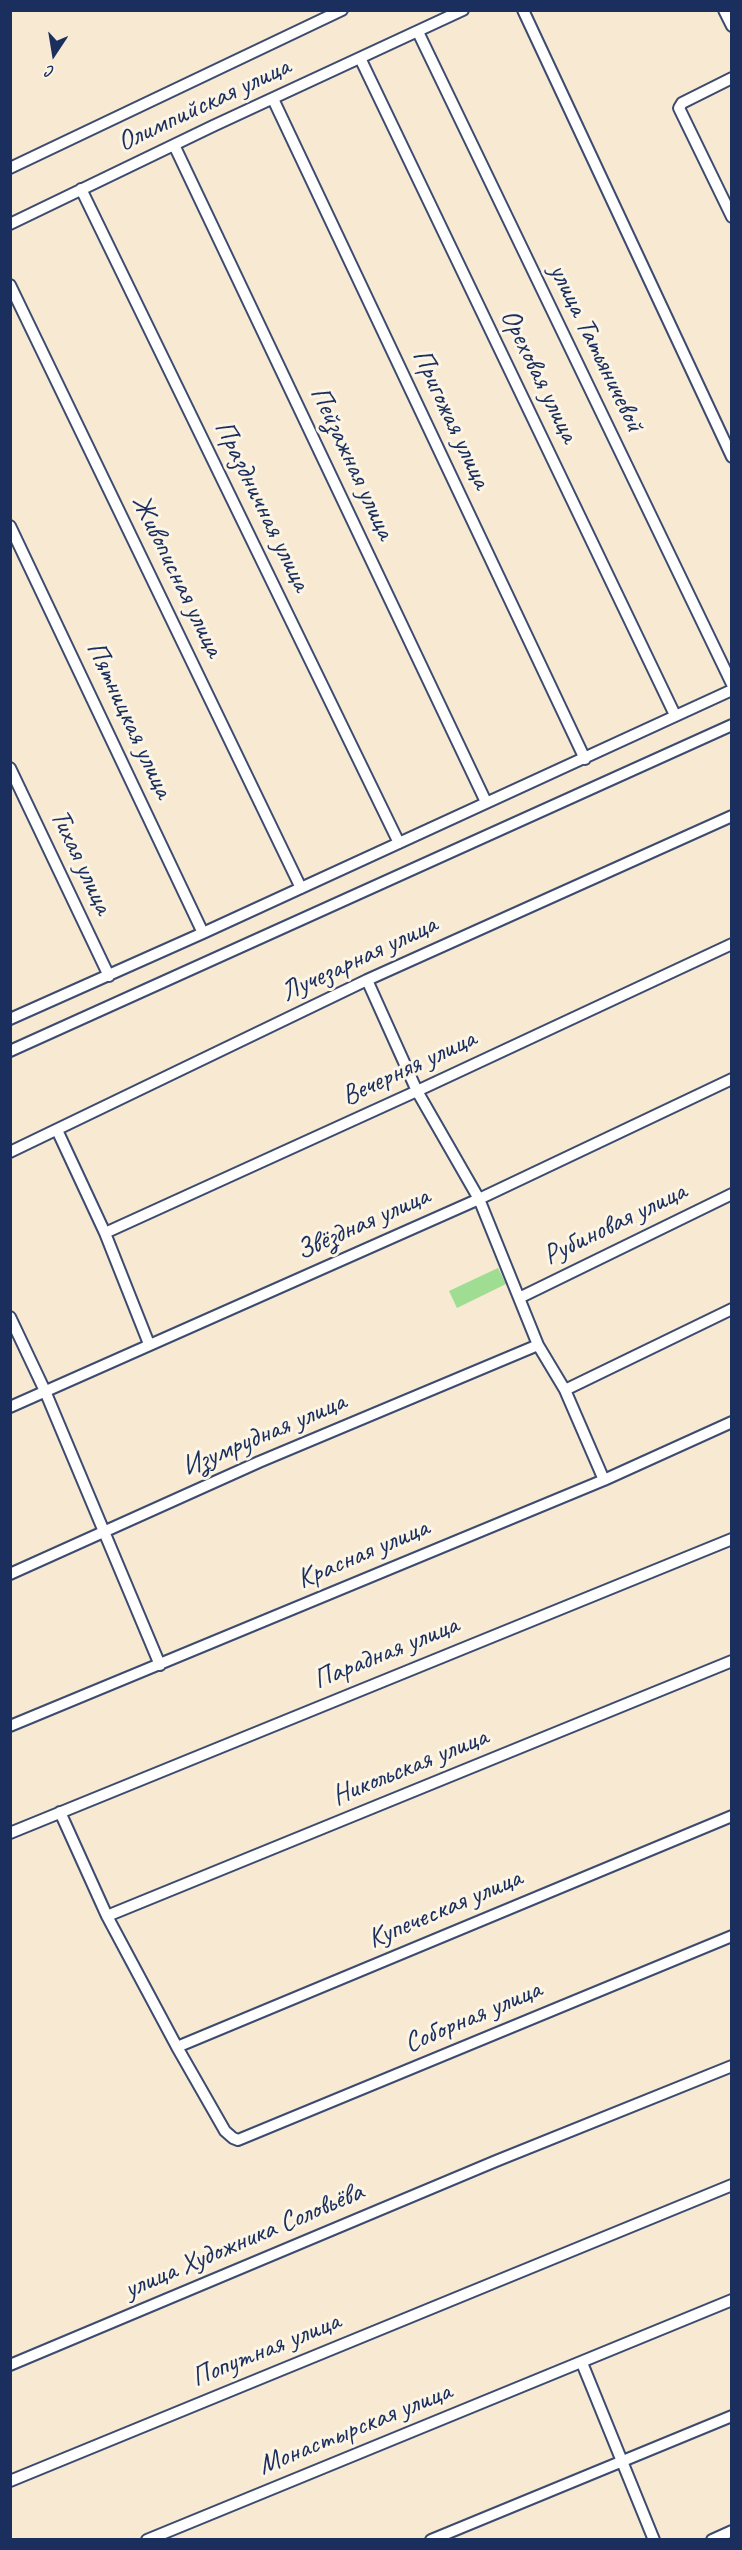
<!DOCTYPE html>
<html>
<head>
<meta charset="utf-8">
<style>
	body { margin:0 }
	#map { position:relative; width:742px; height:2550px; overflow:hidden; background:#f7e9d2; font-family:Caveat,sans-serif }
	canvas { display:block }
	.frame { position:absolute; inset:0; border:12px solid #1b2f5e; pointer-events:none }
	.north { position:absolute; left:24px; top:24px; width:60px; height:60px; -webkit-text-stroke:4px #fcf5e5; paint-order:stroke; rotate:192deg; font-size:16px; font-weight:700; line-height:24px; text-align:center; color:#1b2f5e }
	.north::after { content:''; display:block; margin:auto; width:21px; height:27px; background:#1b2f5e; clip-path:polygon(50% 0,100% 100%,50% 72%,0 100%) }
</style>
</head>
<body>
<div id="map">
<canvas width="742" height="2550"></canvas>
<div class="frame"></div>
<div class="north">С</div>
</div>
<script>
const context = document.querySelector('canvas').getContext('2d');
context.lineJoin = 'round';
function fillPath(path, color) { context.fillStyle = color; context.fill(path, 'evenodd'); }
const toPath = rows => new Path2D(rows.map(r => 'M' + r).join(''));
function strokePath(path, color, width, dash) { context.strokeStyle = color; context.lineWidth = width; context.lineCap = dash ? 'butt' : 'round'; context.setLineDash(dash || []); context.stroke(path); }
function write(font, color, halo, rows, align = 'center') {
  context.font = font + ' Caveat,sans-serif'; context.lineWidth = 6; context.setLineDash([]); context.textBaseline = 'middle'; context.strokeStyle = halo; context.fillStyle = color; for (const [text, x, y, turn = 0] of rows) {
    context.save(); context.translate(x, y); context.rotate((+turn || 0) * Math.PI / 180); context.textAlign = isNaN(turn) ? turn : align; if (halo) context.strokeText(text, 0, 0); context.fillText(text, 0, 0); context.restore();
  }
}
fillPath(toPath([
	[498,1268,506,1284,457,1308,449,1291]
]), '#9edd92');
const minor = toPath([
	[523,10,732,457],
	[724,10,732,26],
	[418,32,732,684],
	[360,58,675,715],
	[732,78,682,103,679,108,732,217],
	[273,99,585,759],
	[174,145,486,802],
	[10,168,342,10],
	[81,189,399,843],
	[10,224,213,126,463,10],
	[10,285,301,888],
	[10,526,203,933],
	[10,768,109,976],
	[367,980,417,1091,479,1199,538,1345,565,1390,604,1480],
	[10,1019,203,933,732,690],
	[10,1051,732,725],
	[57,1130,105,1233,149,1344],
	[10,1152,367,980,732,816],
	[105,1233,417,1091,732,944],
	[519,1298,732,1194],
	[10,1317,45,1391,160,1665],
	[565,1390,732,1309],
	[10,1407,479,1199,732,1079],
	[10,1574,259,1462,538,1345],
	[10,1726,604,1480,732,1422],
	[60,1812,107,1916,177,2047,225,2131,233,2138,238,2140,732,1936],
	[10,1833,732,1539],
	[107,1916,732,1661],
	[177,2047,732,1816],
	[582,2363,654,2540],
	[10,2365,496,2161,732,2066],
	[10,2481,732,2185],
	[147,2540,732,2300],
	[431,2540,732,2416],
	[712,2540,732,2531]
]);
strokePath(minor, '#3c4b6f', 14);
strokePath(minor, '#fff', 10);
write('28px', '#1b2f5e', '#fcf5e5', [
	["Олимпийская улица",204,105,-25],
	["улица Татьяничевой",596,348,64],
	["Ореховая улица",539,376,64],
	["Пригожая улица",451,419,65],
	["Пейзажная улица",352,463,65],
	["Праздничная улица",262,506,64],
	["Живописная улица",177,576,64],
	["Пятницкая улица",129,720,65],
	["Тихая улица",81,862,65],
	["Лучезарная улица",359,959,-25],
	["Вечерняя улица",409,1068,-25],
	["Звёздная улица",363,1224,-24],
	["Рубиновая улица",615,1224,-26],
	["Изумрудная улица",264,1435,-23],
	["Красная улица",363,1554,-23],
	["Парадная улица",386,1653,-22],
	["Никольская улица",410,1767,-22],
	["Купеческая улица",445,1909,-23],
	["Соборная улица",473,2017,-23],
	["улица Художника Соловьёва",244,2241,-23],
	["Попутная улица",266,2350,-22],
	["Монастырская улица",355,2429,-22]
]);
</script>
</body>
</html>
